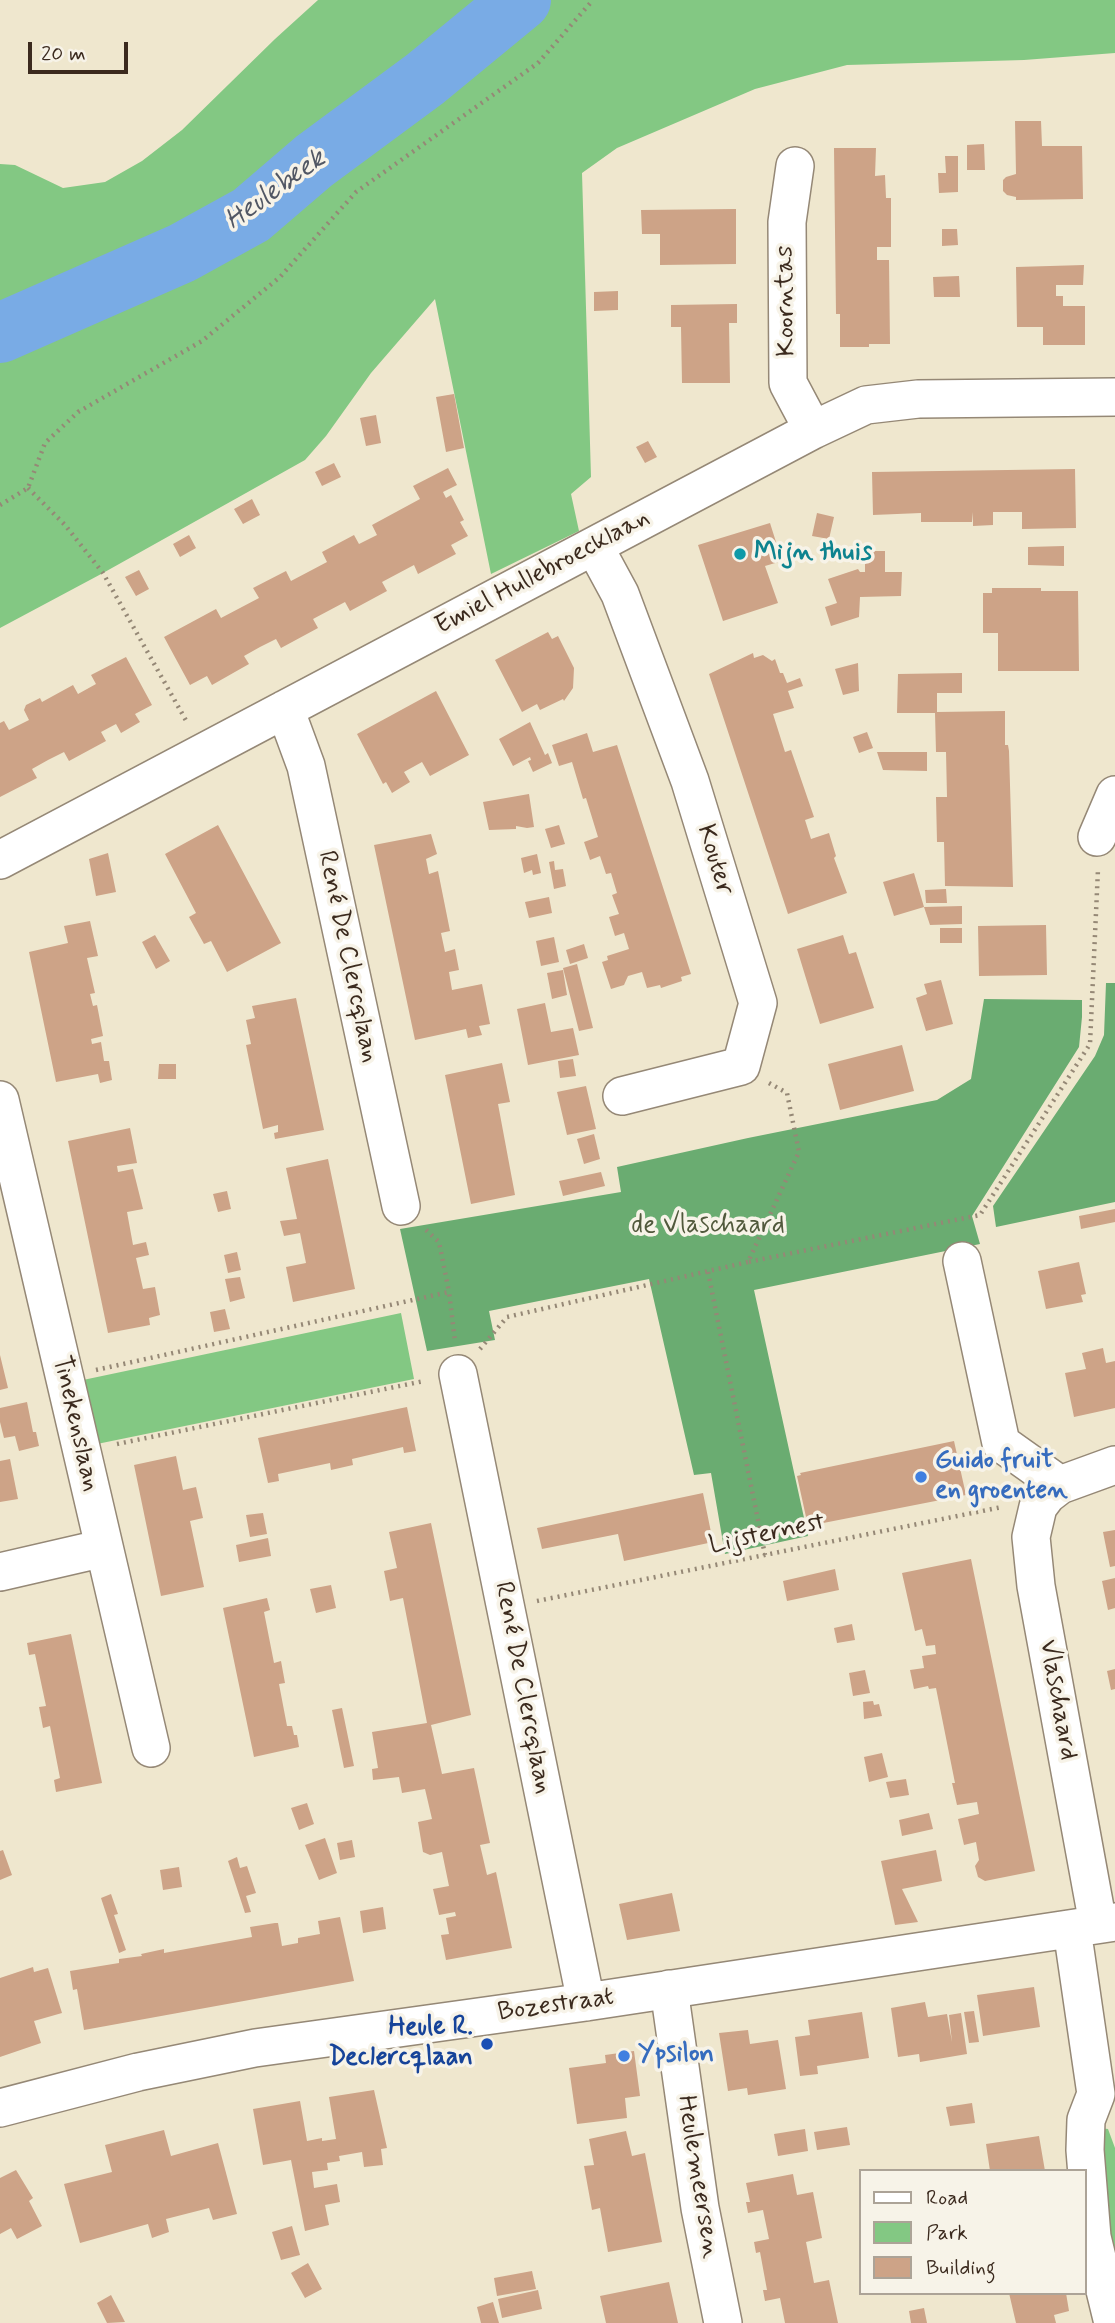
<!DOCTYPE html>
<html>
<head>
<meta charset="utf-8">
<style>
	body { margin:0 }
	#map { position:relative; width:1115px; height:2323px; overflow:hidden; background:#efe7ce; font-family:Mynerve,sans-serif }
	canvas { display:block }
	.legend { position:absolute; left:859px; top:2169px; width:228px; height:126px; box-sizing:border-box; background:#f7f3e8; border:2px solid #aca397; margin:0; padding:9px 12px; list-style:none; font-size:21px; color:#3b2a1e }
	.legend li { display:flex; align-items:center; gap:14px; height:35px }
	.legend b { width:35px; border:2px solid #aca397 }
	.scale { position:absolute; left:28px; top:42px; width:100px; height:32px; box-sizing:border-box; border:4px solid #3b2a1e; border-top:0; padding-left:9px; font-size:21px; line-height:24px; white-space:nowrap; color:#3b2a1e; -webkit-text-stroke:5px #f7f3e8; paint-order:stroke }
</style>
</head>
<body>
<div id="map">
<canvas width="1115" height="2323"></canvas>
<ul class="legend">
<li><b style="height:9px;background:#fff"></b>Road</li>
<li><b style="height:19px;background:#83c883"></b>Park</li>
<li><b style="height:19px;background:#cda387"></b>Building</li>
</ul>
<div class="scale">20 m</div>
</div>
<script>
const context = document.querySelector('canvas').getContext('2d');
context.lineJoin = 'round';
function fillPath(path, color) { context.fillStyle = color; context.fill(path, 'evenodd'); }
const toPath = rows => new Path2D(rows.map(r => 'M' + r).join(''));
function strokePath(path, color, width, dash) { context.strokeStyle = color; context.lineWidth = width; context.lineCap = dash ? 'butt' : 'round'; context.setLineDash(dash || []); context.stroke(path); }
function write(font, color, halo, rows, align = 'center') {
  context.font = font + ' Mynerve,sans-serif'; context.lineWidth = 7; context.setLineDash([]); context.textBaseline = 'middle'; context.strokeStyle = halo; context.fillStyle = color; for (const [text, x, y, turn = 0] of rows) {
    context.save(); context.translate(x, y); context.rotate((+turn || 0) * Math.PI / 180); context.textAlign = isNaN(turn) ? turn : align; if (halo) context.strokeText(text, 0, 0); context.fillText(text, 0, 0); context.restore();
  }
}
fillPath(toPath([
	[318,0,501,0,459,39,237,214,0,326,0,164,15,165,63,188,105,182,142,161,182,130,275,39],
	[540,0,1115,0,1115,53,1024,60,847,65,755,89,617,148,582,173,591,477,571,494,579,531,491,574,435,299,371,373,326,436,305,460,103,573,0,628,0,343,162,277,241,240],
	[401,1313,414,1379,97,1444,83,1380],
	[1100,2128,1108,2129,1115,2148,1115,2285,1106,2238]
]), '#83c883');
fillPath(toPath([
	[1106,983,1115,983,1115,1202,996,1227,993,1206,1095,1056,1104,1035],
	[984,999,1082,1000,1082,1017,1079,1047,972,1216,980,1244,754,1290,808,1536,725,1554,711,1473,694,1475,649,1279,489,1311,495,1340,427,1351,400,1229,621,1192,617,1167,748,1138,937,1100,971,1079]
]), '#6aac71');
strokePath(toPath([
	[0,333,182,253,251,215,314,161,425,79,521,0]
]), '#79abe5', 60);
fillPath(toPath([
	[1015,121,1041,121,1042,146,1082,146,1083,199,1016,200,1016,197,1007,195,1003,191,1003,180,1006,177,1016,174],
	[984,144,985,170,967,170,967,145],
	[834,148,876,148,875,176,885,175,886,198,891,198,891,247,877,247,877,260,889,260,890,344,869,344,869,347,840,347,840,314,836,314],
	[945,156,958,156,958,192,939,193,938,173,946,173],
	[736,209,736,264,660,265,660,234,642,234,641,210],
	[942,229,957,229,958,245,942,246],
	[1084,265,1083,285,1056,285,1056,296,1063,296,1063,306,1085,306,1085,345,1043,345,1043,327,1017,327,1016,267],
	[959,276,960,297,934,297,933,277],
	[618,291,618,310,594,311,594,292],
	[737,304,737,323,729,323,730,383,682,383,681,327,671,327,671,305],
	[454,394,464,448,446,452,436,397],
	[376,415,381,443,366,446,360,418],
	[648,441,657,457,645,463,636,447],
	[334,463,341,477,322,486,315,472],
	[448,468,457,485,443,492,446,498,451,495,464,520,460,522,468,536,451,545,456,554,418,574,414,565,382,582,387,591,350,611,345,602,313,619,318,628,281,648,276,639,260,647,244,656,249,664,212,685,207,676,190,685,164,637,216,609,221,618,259,598,253,588,286,571,291,581,327,562,322,552,354,535,359,544,377,535,372,525,420,499,413,486],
	[1075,469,1076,528,1022,529,1022,512,993,512,993,525,973,526,973,512,972,522,921,522,921,513,873,515,872,472],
	[252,499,260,515,243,524,234,509],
	[817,513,834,517,829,539,812,536],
	[770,523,782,561,765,566,778,603,723,621,698,545],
	[189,535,196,548,180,557,173,544],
	[1064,546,1064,566,1028,565,1028,547],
	[865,551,885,551,885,572,902,572,901,596,860,597,859,617,831,626,825,607,837,603,828,579,858,569,860,572,865,572],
	[139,570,149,589,136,596,125,577],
	[992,588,1041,588,1041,591,1078,591,1079,671,998,671,998,633,983,633,983,593,992,593],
	[548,632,552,639,558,636,574,668,573,688,564,701,563,699,540,710,537,704,522,712,495,660],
	[753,653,754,658,763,655,772,661,775,659,780,673,783,673,787,683,800,678,803,686,788,691,794,708,773,714,785,752,791,750,814,817,805,820,811,839,829,833,836,856,834,858,847,893,788,914,709,674],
	[126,657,152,705,135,714,140,722,121,733,116,724,101,732,106,741,69,761,64,752,48,760,32,769,37,778,0,797,0,723,4,721,9,730,29,720,24,710,26,705,40,698,42,702,73,685,78,694,96,684,91,675],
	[858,663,859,691,843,695,835,669],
	[962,673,962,693,937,693,937,712,1005,711,1005,745,1008,745,1009,751,1013,887,945,886,944,842,937,842,936,797,947,797,946,752,936,752,935,713,897,713,898,674],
	[436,691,469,755,430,776,422,762,404,772,410,782,392,793,386,782,383,784,357,734],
	[530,722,545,755,548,753,552,763,533,772,528,761,531,760,530,757,513,766,499,739],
	[867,732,873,748,859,753,853,737],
	[587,733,593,752,617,745,691,974,681,977,682,981,661,988,660,985,647,988,642,972,628,976,624,985,611,989,602,962,608,960,607,956,629,949,624,933,615,936,609,917,619,914,612,895,617,893,611,873,606,874,600,856,590,860,584,842,598,837,586,798,583,799,572,762,559,766,552,745],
	[877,752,927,752,927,771,883,770],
	[529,794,534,827,527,828,516,826,516,829,489,830,483,802],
	[218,825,281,943,227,972,211,941,204,944,189,917,196,913,165,854],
	[559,825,565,844,551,848,545,829],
	[431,834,437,854,426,859,429,874,438,871,450,931,441,933,445,952,455,949,459,970,449,972,452,990,482,984,490,1024,479,1026,482,1035,468,1038,466,1029,415,1040,374,845],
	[108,853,116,892,96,896,89,859],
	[537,854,541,873,533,875,532,870,524,873,521,858],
	[554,861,555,870,563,869,566,886,554,889,549,862],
	[914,873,924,907,894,916,883,882],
	[946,889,947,903,926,903,925,890],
	[549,897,552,913,529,918,525,902],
	[962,906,962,924,930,925,924,907],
	[90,921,98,956,87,958,95,993,90,994,93,1006,97,1005,103,1036,91,1039,92,1044,101,1042,104,1061,109,1061,112,1080,100,1083,98,1074,56,1082,29,952,68,943,64,926],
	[1046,925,1047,975,979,976,978,926],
	[940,928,962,928,962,943,940,943],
	[155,935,170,961,156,969,142,942],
	[843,935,849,954,856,952,874,1008,820,1024,797,949],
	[554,937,559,962,541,966,536,941],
	[584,944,588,958,570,964,566,950],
	[577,964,593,1028,579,1031,563,968],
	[563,970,567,995,552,999,547,973],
	[941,980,953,1024,926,1031,916,998,927,994,924,984],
	[296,998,324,1130,275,1139,274,1133,278,1132,278,1125,263,1129,246,1045,251,1044,246,1020,255,1018,252,1006],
	[545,1003,551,1032,573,1028,579,1055,528,1065,517,1009],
	[902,1045,914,1091,840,1110,828,1064],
	[573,1059,576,1076,560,1078,558,1061],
	[502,1063,510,1102,498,1104,515,1195,471,1204,445,1075],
	[159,1064,176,1064,176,1079,158,1079],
	[586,1086,596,1129,567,1135,557,1092],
	[130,1128,137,1163,117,1166,118,1172,133,1169,143,1209,127,1212,133,1245,146,1242,149,1255,136,1258,143,1289,155,1287,160,1315,149,1318,150,1325,108,1333,68,1141],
	[594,1134,600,1159,584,1164,577,1139],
	[328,1159,355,1289,293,1302,286,1267,306,1263,300,1233,284,1236,280,1221,297,1219,286,1168],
	[601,1172,605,1186,563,1196,559,1181],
	[227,1191,231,1209,218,1212,213,1194],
	[1115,1209,1115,1222,1081,1229,1079,1216],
	[237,1252,241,1270,228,1273,224,1255],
	[1079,1262,1086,1294,1081,1295,1083,1302,1046,1309,1038,1271],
	[240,1277,245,1298,230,1302,225,1279],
	[225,1309,230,1329,214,1332,210,1312],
	[1103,1348,1106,1363,1115,1361,1115,1408,1074,1417,1065,1373,1086,1369,1082,1353],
	[0,1355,8,1388,0,1390],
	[27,1402,33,1432,36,1432,39,1446,19,1451,15,1436,4,1438,0,1422,0,1408],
	[407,1407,416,1451,404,1453,403,1447,352,1459,353,1465,331,1470,330,1463,278,1474,279,1481,268,1483,258,1438],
	[954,1441,966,1495,808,1526,797,1476,801,1475,800,1473],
	[176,1456,183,1490,196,1487,203,1518,190,1521,204,1587,161,1596,134,1465],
	[10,1459,18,1499,0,1502,0,1461],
	[703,1493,713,1542,624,1561,618,1534,542,1549,537,1528],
	[263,1513,267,1534,250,1537,246,1515],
	[431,1523,471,1715,431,1725,442,1774,474,1768,490,1843,480,1845,487,1875,496,1872,512,1948,446,1960,441,1935,449,1934,446,1918,456,1916,455,1912,439,1915,433,1889,449,1886,442,1852,430,1855,423,1852,418,1822,432,1819,425,1789,402,1793,399,1777,373,1780,372,1769,378,1768,372,1732,427,1723,403,1598,390,1601,384,1571,397,1568,389,1532],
	[1115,1530,1115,1566,1110,1567,1103,1532],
	[268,1538,271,1556,239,1562,236,1545],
	[971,1559,1035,1871,985,1881,978,1877,975,1866,979,1860,976,1842,964,1845,958,1819,979,1814,977,1802,957,1805,952,1783,955,1783,936,1688,929,1689,928,1686,914,1689,910,1670,924,1668,922,1656,936,1654,935,1645,926,1646,922,1629,915,1631,902,1573],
	[835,1569,839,1590,787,1601,783,1581],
	[1115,1578,1115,1608,1108,1610,1102,1581],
	[331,1585,336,1608,316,1613,310,1589],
	[267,1598,270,1610,264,1612,274,1663,281,1661,285,1683,279,1684,287,1726,292,1726,294,1735,297,1735,299,1747,254,1757,223,1608],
	[852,1624,855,1640,837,1643,834,1628],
	[71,1634,102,1783,56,1792,54,1780,60,1778,50,1726,43,1728,39,1707,46,1706,35,1654,29,1655,27,1643],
	[1115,1669,1115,1689,1111,1690,1107,1671],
	[865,1670,870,1693,853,1696,849,1673],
	[873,1701,874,1705,879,1704,882,1716,864,1719,863,1702],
	[342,1708,354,1766,344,1768,332,1710],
	[882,1753,888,1777,869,1782,864,1757],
	[906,1779,909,1795,890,1798,886,1782],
	[307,1803,314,1824,299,1830,291,1808],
	[929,1813,933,1829,902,1836,899,1820],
	[325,1838,337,1873,319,1880,305,1845],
	[352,1840,355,1857,340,1860,337,1843],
	[3,1850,12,1875,0,1880,0,1851],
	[936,1850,942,1881,902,1889,918,1922,895,1925,881,1861],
	[237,1857,240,1868,247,1866,256,1893,246,1896,251,1912,245,1913,228,1861],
	[179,1867,182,1887,163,1890,160,1870],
	[672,1893,680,1931,627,1940,619,1904],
	[111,1894,118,1914,114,1915,126,1950,119,1953,101,1898],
	[383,1907,386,1929,363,1933,360,1911],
	[340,1917,354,1981,84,2030,77,1989,73,1990,70,1971,119,1963,119,1959,142,1956,141,1954,164,1949,164,1953,252,1937,250,1927,275,1923,278,1923,282,1946,298,1943,298,1938,320,1934,318,1921],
	[33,1967,34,1972,48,1968,62,2013,34,2021,41,2043,0,2057,0,1978],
	[1034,1987,1040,2027,983,2036,977,1995],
	[925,2002,928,2017,947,2014,952,2042,949,2015,961,2013,967,2054,920,2062,919,2054,898,2057,891,2008],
	[974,2011,979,2042,969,2043,964,2012],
	[862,2012,869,2058,817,2066,818,2074,800,2076,795,2037,810,2035,808,2020],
	[748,2030,750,2044,778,2040,786,2089,748,2095,747,2088,728,2091,719,2033],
	[634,2051,640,2096,625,2098,627,2118,577,2124,569,2068,606,2063,605,2055],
	[374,2090,387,2148,381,2149,383,2165,364,2167,362,2152,339,2156,340,2161,327,2163,328,2170,312,2172,314,2188,337,2184,340,2202,325,2205,329,2225,305,2231,291,2160,263,2165,253,2109,300,2101,307,2141,322,2138,322,2141,336,2139,329,2097],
	[972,2103,975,2123,950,2126,946,2107],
	[847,2127,850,2145,817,2150,814,2132],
	[805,2129,808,2151,778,2156,774,2134],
	[164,2130,171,2156,218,2143,237,2214,213,2220,209,2208,166,2219,169,2232,152,2238,148,2224,80,2243,64,2184,112,2172,105,2145],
	[626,2131,632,2156,645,2153,662,2242,608,2252,600,2208,592,2210,584,2166,594,2165,589,2139],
	[1039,2136,1045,2171,990,2171,986,2144],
	[16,2170,33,2198,29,2201,42,2226,17,2239,11,2228,0,2234,0,2178],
	[793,2174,797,2195,813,2192,822,2238,806,2242,814,2283,829,2280,838,2323,785,2323,780,2298,765,2301,763,2290,767,2290,760,2252,756,2253,754,2242,769,2239,763,2210,748,2213,746,2202,750,2202,746,2183],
	[292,2226,300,2255,281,2260,272,2232],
	[308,2263,322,2289,305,2298,291,2273],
	[532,2271,536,2289,497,2296,494,2278],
	[669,2282,678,2323,606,2323,600,2296],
	[538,2290,542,2309,502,2318,498,2299],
	[1009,2293,1066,2293,1069,2311,1054,2315,1056,2323,1016,2323],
	[111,2295,125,2322,107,2323,97,2303],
	[493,2302,499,2323,481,2323,477,2307],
	[924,2308,927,2323,911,2323,909,2311]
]), '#cda387');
const street = toPath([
	[795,166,787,222,788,383,813,430],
	[594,546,620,594,690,781,758,1003,741,1066,622,1096],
	[285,709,306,766,401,1206],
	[1097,837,1115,795],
	[0,860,813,430,866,405,918,399,1115,397],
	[0,1100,151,1748],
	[962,1261,1001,1443,1060,1485],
	[458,1374,586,2002],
	[0,1572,104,1548],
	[1098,1924,1036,1586,1031,1537,1038,1507,1047,1495,1060,1485,1115,1465],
	[1072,1929,1096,2094,1086,2120,1085,2150,1092,2237,1113,2323],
	[669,1989,700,2208,723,2323],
	[0,2108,138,2072,255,2048,586,2002,1115,1922]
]);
strokePath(street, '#958876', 40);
strokePath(toPath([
	[28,488,65,525,103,573,188,724],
	[0,505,28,488,45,443,78,412,202,341,280,277,356,192,538,63,593,0],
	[769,1083,787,1093,799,1152,748,1262,980,1215,1090,1044,1098,869],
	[426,1230,439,1242,449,1292],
	[708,1272,765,1555],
	[480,1349,507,1317,748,1262],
	[96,1370,449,1292,455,1341],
	[117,1444,424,1381],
	[537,1601,1002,1507]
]), '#958876', 4.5, [2, 5]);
strokePath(street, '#fff', 37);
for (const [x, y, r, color] of [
	[740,554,7,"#0f9aa8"],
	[921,1477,7,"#3f7fe0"],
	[487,2044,7,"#1a4fb4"],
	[624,2056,7,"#3f7fe0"]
]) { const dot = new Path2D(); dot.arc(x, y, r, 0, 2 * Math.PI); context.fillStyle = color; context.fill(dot); strokePath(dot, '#f7f3e8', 2.5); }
write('26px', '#3b2a1e', '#f7f3e8', [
	["Koorntas",787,301,-91],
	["Emiel Hullebroecklaan",543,573,-28],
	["Kouter",714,860,73],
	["René De Clercqlaan",347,957,78],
	["Tinekenslaan",75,1424,77],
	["Lijsternest",767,1535,-12],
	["René De Clercqlaan",522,1688,79],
	["Vlaschaard",1057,1700,80],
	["Bozestraat",556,2006,-8],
	["Heulemeersen",697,2177,81]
]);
write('bold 26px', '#0d838f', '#f7f3e8', [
	["Mijn thuis",754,554]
], 'left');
write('26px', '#51593c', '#f7f3e8', [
	["de Vlaschaard",708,1227]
]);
write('bold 26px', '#366cbe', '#f7f3e8', [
	["Guido fruit",935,1462],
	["en groenten",935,1492],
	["Ypsilon",638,2056]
], 'left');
write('bold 26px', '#164399', '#f7f3e8', [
	["Heule R.",473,2029],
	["Declercqlaan",473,2059]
], 'right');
write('italic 28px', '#515764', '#f7f3e8', [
	["Heulebeek",276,191,-36]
]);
</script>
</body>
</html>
